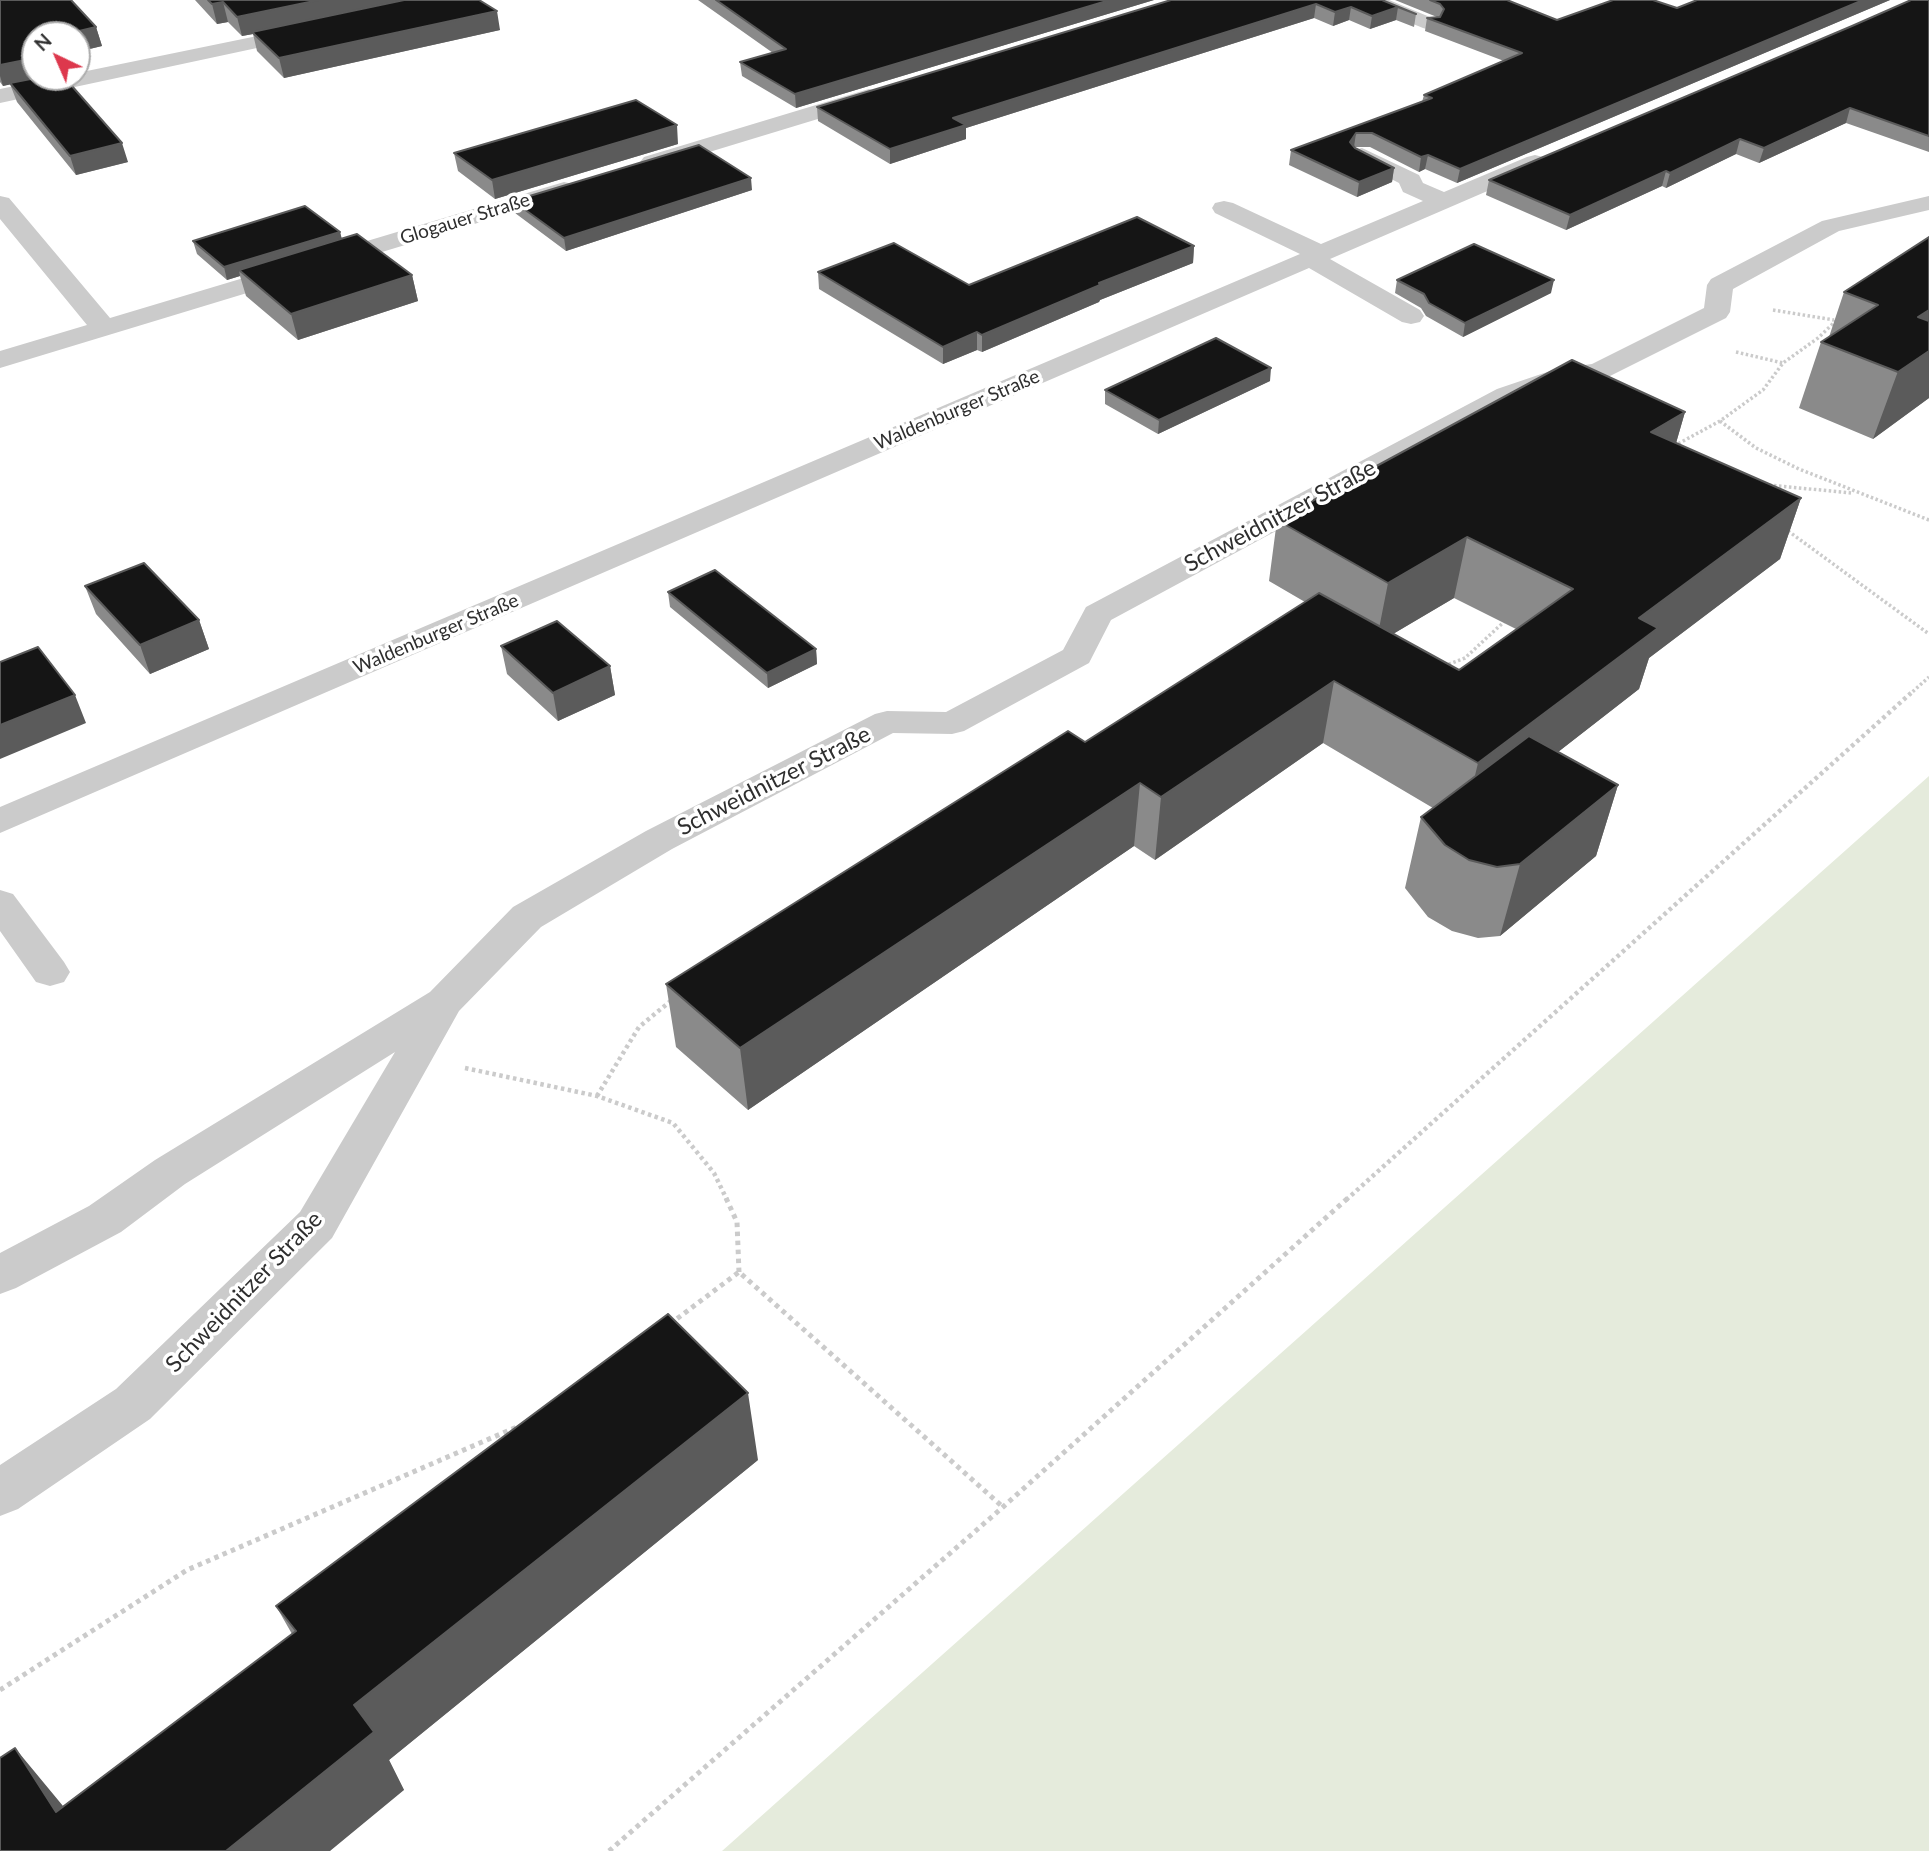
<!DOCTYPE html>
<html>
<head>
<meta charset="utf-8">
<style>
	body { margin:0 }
	#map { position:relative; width:1929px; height:1851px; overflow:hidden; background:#fff; font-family:Lato,sans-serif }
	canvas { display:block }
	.north { position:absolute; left:21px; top:21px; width:70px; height:70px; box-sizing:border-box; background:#fff; border:2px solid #ababab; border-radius:50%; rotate:316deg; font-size:19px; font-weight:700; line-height:28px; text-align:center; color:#2e2e2e }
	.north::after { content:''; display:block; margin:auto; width:24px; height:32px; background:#dd384d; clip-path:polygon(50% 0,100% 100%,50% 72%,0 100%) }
</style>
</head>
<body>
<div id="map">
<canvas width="1929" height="1851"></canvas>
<div class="north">N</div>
</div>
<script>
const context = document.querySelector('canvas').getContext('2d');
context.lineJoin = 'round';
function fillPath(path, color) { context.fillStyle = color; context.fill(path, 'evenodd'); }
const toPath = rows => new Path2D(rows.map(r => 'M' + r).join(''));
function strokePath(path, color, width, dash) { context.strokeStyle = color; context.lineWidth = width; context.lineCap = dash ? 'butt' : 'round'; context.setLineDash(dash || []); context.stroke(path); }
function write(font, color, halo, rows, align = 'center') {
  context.font = font + ' Lato,sans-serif'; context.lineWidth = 7; context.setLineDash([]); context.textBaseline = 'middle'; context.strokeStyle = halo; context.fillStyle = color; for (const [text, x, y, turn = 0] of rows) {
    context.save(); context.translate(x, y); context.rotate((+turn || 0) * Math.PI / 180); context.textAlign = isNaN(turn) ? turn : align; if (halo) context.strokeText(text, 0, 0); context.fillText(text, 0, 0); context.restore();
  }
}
fillPath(toPath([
	[1929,776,1929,1851,722,1851]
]), '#e5ebdc');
strokePath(toPath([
	[1773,310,1834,320],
	[1736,352,1783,363],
	[1720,421,1756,448,1799,469,1929,520],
	[1674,446,1720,421,1763,390,1783,363,1818,338,1839,318],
	[1769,485,1851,493],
	[1784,528,1929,634],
	[1444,666,1465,658,1506,620],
	[1909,695,1929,677]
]), '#cbcbcb', 3.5, [2.5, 2.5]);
strokePath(toPath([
	[465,1068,597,1096,673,1123,714,1173,727,1200],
	[597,1096,639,1027,673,999],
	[1346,1200,1911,693]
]), '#cbcbcb', 4.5, [3.5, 3.5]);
strokePath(toPath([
	[726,1198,737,1222,739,1272],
	[670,1324,739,1272,1003,1507],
	[0,1690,187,1570,519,1426],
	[609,1851,1003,1507,1348,1198]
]), '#cbcbcb', 5, [4.5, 4.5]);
fillPath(toPath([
	[1361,0,1389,0,1437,20,1440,24,1437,28,1430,30,1423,28,1364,4,1361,0],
	[306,26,313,28,317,32,313,36,0,103,0,89,59,77,77,77,77,73,306,26],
	[869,89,877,91,880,96,877,101,660,167,644,167,640,162,644,157,869,89],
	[1362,148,1419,175,1423,183,1444,192,1527,157,1535,155,1543,157,1547,162,1543,167,1330,259,1420,310,1424,316,1420,322,1411,324,1402,322,1309,268,0,833,0,807,1300,254,1215,213,1212,208,1215,203,1224,201,1233,203,1321,244,1423,201,1403,192,1399,183,1354,160,1350,155,1354,150,1362,148],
	[564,182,573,184,576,189,573,194,0,368,0,351,87,325,0,219,0,196,9,198,110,318,564,182],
	[1929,196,1929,210,1839,231,1733,289,1730,312,1726,318,1608,377,1570,383,1517,401,1111,620,1089,663,964,731,952,734,893,733,672,849,541,927,459,1011,332,1238,150,1419,18,1509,0,1516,0,1465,116,1389,300,1212,395,1052,185,1184,121,1232,16,1288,0,1294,0,1253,89,1206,155,1160,430,992,513,907,646,831,875,714,887,711,946,712,1063,650,1086,607,1497,389,1556,369,1592,364,1704,308,1707,285,1711,279,1822,221,1929,196],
	[0,890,13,894,64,962,70,972,64,982,50,986,36,982,0,931,0,890]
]), '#cbcbcb');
fillPath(toPath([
	[0,0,96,27,102,46,77,52,77,35,35,35,35,77,128,162,76,175,17,102,10,84,3,86,0,82],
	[195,0,479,0,500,30,284,78,257,51,253,34,242,36,228,22,217,24],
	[698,0,1154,0,796,108,742,76,740,62,773,53],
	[1171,0,1382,0,1416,14,1414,27,1396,20,1370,29,1349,20,1333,26,1314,18,966,128,966,139,890,164,818,121,817,107],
	[1395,0,1507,0,1557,20,1677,8,1697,0,1890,0,1457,183,1425,169,1419,172,1370,147,1354,147,1394,168,1392,182,1357,197,1289,165,1291,150,1422,102,1424,95,1504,61,1425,31,1427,18,1437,17],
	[1929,0,1929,152,1846,123,1759,163,1736,154,1666,188,1662,186,1566,230,1486,195,1489,180],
	[678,144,495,199,458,171,454,153],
	[752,190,566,251,515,213,513,201],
	[340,232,342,239,412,275,418,301,298,340,246,296,240,276,227,280,197,254,193,241],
	[1929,237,1929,398,1873,439,1799,408,1821,342,1829,337,1844,292],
	[1194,246,1193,263,1100,300,1099,302,982,352,977,350,943,364,819,289,818,272,969,285],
	[1397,280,1551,293,1463,337,1426,316,1421,308,1395,293],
	[1270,381,1158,434,1105,404,1105,390],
	[1685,412,1676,443,1801,498,1780,559,1649,658,1639,689,1558,752,1618,785,1596,856,1500,936,1478,938,1452,931,1428,917,1405,888,1421,817,1433,808,1323,743,1155,860,1134,846,748,1110,676,1047,666,984,1085,742,1305,602,1269,581,1277,520],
	[1454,598,1516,629,1459,670,1393,634],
	[85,586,199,620,209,649,150,674,96,614],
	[668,592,816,649,817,664,768,688,670,607],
	[501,646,610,666,615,695,558,721,507,674],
	[758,1460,389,1760,404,1790,0,1851,63,1806,292,1634,276,1606]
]), '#8a8a8a');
fillPath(toPath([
	[319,0,416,0,252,32,253,34,242,36,237,17],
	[1110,0,1154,0,796,108,795,94],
	[1863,0,1890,0,1457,183,1460,169],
	[223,2,228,22,217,24,212,4],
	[1316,4,1314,18,966,128,966,139,890,164,890,149,953,118],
	[1351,7,1349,20,1333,26,1335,12],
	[1398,7,1396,20,1370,29,1372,16],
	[497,11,500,30,284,78,279,58],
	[96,27,102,46,77,52,77,35,62,35],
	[35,58,35,77,46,77,3,86,0,76,0,65],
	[1850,108,1846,123,1759,163,1764,148],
	[677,125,678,144,495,199,492,180],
	[1356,133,1354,147,1350,142],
	[1740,139,1736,154,1666,188,1670,173],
	[122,143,128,162,76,175,70,156],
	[1428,155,1425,169,1419,172,1421,157],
	[1394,168,1392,182,1357,197,1359,182],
	[1666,171,1662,186,1566,230,1570,215],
	[751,178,752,190,566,251,564,238],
	[340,232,343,245,239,270,240,276,227,280,224,267],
	[1194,246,1193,263,1100,300,1099,302,982,352,982,335,1099,283],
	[412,275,418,301,298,340,291,314],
	[1554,280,1551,293,1463,337,1465,323],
	[1929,310,1929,398,1873,439,1918,317],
	[977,332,977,350,943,364,943,347],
	[1271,368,1270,381,1158,434,1159,420],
	[1685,412,1668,471,1651,432],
	[1801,498,1780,559,1649,658,1639,689,1463,826,1478,763,1639,618],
	[1467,537,1454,598,1376,644,1388,583],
	[199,620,209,649,150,674,140,645],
	[816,649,817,664,768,688,767,673],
	[610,666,615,695,558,721,553,693],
	[1334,681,1323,743,1155,860,1161,797],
	[75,695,86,723,0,759,0,725],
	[1140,783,1134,846,748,1110,740,1048],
	[1618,785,1596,856,1500,936,1520,864],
	[748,1393,758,1460,389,1760,404,1790,330,1851,226,1851,354,1705],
	[15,1748,63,1806,92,1851,56,1812]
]), '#5b5b5b');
const building = toPath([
	[0,0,71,0,96,27,62,35,35,35,35,58,0,65,0,0],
	[208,0,319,0,237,17,223,2,212,4,208,0],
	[404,0,479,0,497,11,279,58,252,32,404,0],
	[716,0,1110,0,795,94,740,62,786,49,716,0],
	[1171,0,1382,0,1416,14,1398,7,1372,16,1351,7,1335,12,1316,4,953,118,966,125,890,149,817,107,1171,0],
	[1430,0,1507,0,1557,20,1613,0,1653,0,1677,8,1697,0,1863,0,1460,169,1428,155,1421,157,1372,133,1356,133,1350,142,1355,148,1394,168,1359,182,1291,150,1432,98,1424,95,1522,53,1427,18,1440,17,1444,9,1440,4,1430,0],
	[1911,0,1929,0,1929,136,1850,108,1764,148,1740,139,1670,173,1666,171,1570,215,1489,180,1852,26,1911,0],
	[41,77,64,77,122,143,70,156,10,83,41,77],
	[636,100,677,125,492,180,454,153,636,100],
	[699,145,751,178,564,238,513,201,699,145],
	[305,206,340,232,224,267,193,241,305,206],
	[1137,217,1194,246,1099,283,1100,285,982,335,977,332,943,347,818,272,894,243,969,285,1137,217],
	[357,234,412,275,291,314,239,270,357,234],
	[1929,237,1929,310,1918,317,1929,321,1929,351,1898,372,1821,342,1878,305,1844,292,1929,237],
	[1474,244,1554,280,1465,323,1429,303,1424,294,1397,280,1474,244],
	[1216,338,1271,368,1159,420,1105,390,1216,338],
	[1572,360,1685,412,1651,432,1801,498,1639,618,1658,628,1478,763,1334,681,1161,797,1140,783,740,1048,666,984,1068,731,1085,742,1319,593,1459,670,1573,589,1467,537,1388,583,1277,520,1572,360],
	[144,563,199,620,140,645,85,586,144,563],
	[715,570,816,649,767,673,668,592,715,570],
	[557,621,610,666,553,693,501,646,557,621],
	[38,647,75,695,0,725,0,662,38,647],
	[1529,736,1618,785,1520,864,1497,867,1469,860,1445,845,1421,817,1529,736],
	[668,1314,748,1393,354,1705,374,1732,226,1851,0,1851,0,1758,15,1748,56,1812,296,1631,276,1606,668,1314]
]);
fillPath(building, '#151515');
strokePath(building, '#5b5b5b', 2);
write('19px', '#2e2e2e', '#fff', [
	["Glogauer Straße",465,219,-17],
	["Waldenburger Straße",957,410,-23],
	["Waldenburger Straße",436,634,-23]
]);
write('23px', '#2e2e2e', '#fff', [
	["Schweidnitzer Straße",1280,516,-28],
	["Schweidnitzer Straße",774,781,-27],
	["Schweidnitzer Straße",244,1292,-46]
]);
</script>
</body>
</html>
